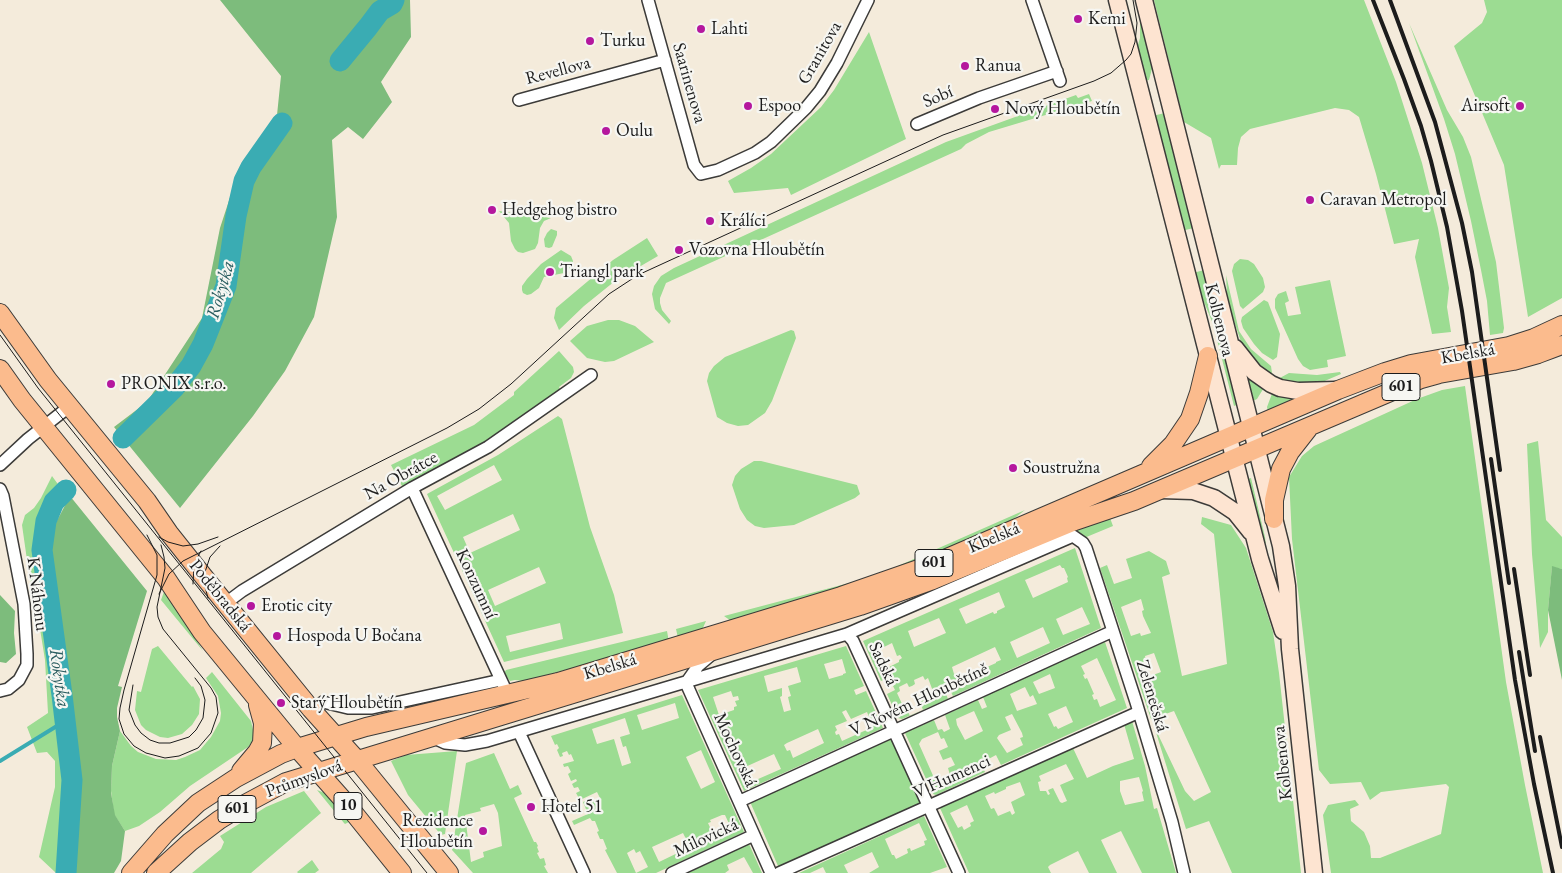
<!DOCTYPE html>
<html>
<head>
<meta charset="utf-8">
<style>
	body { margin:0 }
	canvas { display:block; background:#f4ebdb }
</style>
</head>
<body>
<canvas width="1562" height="873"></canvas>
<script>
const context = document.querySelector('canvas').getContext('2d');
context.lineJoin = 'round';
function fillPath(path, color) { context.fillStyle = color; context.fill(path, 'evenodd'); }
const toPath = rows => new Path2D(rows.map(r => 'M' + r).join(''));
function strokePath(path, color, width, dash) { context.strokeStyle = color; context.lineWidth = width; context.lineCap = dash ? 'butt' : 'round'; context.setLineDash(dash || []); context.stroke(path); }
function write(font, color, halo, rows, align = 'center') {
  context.font = font + ' "EB Garamond",serif'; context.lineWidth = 4.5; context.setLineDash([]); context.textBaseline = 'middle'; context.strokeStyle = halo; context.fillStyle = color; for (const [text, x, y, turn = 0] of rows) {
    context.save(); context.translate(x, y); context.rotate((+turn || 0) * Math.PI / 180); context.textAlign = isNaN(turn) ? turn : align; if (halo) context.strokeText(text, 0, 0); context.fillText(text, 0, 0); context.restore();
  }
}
fillPath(toPath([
	[1154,0,1364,0,1396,82,1422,163,1438,228,1449,288,1447,307,1451,332,1432,334,1415,257,1419,239,1394,244,1376,174,1359,117,1349,110,1335,108,1250,129,1241,137,1238,148,1237,165,1221,165,1219,169,1211,138,1184,122],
	[1484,0,1562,0,1562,298,1528,317,1504,165,1454,46,1482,23,1487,12],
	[1140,15,1153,65,1149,80,1143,81,1136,51,1140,38],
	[1409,23,1447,110,1463,137,1471,157,1496,262,1504,328,1503,333,1490,335,1487,301,1481,270,1471,221,1455,154,1444,119],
	[869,32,906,139,791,195,788,188,734,193,728,181,751,168,771,154,821,107,834,90],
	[1089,94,1092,101,989,132,966,144,961,149,666,283,660,298,660,303,662,310,671,321,669,324,655,309,652,294,654,286,661,276,674,268,946,142,1076,95,1078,98],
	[1165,113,1194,228,1181,231,1152,116],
	[499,211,551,218,544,221,540,228,538,243,535,249,523,253,518,252,515,249,511,241,509,223],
	[551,229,557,231,557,235,552,247,549,248,545,247,544,239,547,233],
	[647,238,658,256,615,281,584,306,559,330,554,318,556,308,613,260],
	[561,250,571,256,573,261,572,268,564,273,544,277,539,288,531,294,527,295,523,293,522,290,522,286,527,279,541,264],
	[1240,259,1248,260,1254,264,1263,278,1265,287,1263,292,1243,309,1240,306,1232,271,1234,264],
	[1204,270,1239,404,1234,406,1213,324,1195,280,1193,273],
	[1226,275,1239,331,1251,349,1271,366,1272,373,1269,379,1243,348,1229,306,1227,294],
	[1330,280,1346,356,1327,360,1328,367,1310,370,1303,366,1298,359,1275,308,1275,299,1278,294,1286,291,1289,301,1285,303,1288,316,1301,314,1295,287],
	[1264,300,1268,302,1280,334,1277,357,1273,360,1262,353,1254,344,1243,328,1241,321,1242,317],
	[608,320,619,320,635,326,654,342,614,361,605,362,587,358,570,341,587,326],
	[791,330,794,331,796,338,772,401,765,413,748,425,738,426,727,423,717,417,707,381,709,373,714,366,725,357],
	[559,351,573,367,574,372,571,378,559,387,560,389,486,441,403,488,391,465,474,425,514,395,514,392],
	[1340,372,1341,374,1320,383,1298,387,1278,379,1289,373,1317,375],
	[1248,377,1265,386,1257,399,1253,401],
	[1465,386,1506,682,1525,785,1543,873,1331,873,1323,815,1328,805,1355,800,1359,805,1350,809,1351,821,1364,832,1370,846,1371,858,1380,858,1441,834,1449,787,1446,784,1381,792,1370,800,1361,782,1330,784,1319,770,1292,539,1289,477,1302,456,1314,446,1417,399,1442,390],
	[1273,391,1294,397,1294,399,1268,412,1267,407],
	[558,416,562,419,590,527,614,595,623,633,504,662,427,494,498,455],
	[494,465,502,480,445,510,437,496],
	[513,514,520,530,470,553,463,537],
	[539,567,546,583,495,606,488,590],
	[560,623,563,639,510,652,506,636],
	[1538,441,1546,520,1562,537,1562,569,1552,567,1548,610,1548,632,1540,648,1532,554,1527,444],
	[754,461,761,461,857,485,860,494,855,498,794,525,764,528,755,526,747,520,740,509,732,485,735,476,741,469],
	[52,476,60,487,46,504,39,530,37,563,60,711,66,764,65,856,62,873,56,873,39,857,55,787,55,761,47,752,37,753,27,727,48,713,45,660,36,604,29,574,22,525,25,515,34,508,41,498],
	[1251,478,1265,537,1266,545,1252,508,1245,480],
	[1025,510,1007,524,920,560,853,584,731,621,724,616,868,578,898,566],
	[1202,517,1231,525,1246,548,1273,632,1279,673,1301,873,1232,873,1209,821,1186,829,1154,726,1185,791,1194,801,1211,792,1174,711,1151,719,1100,568,1107,565,1114,584,1132,578,1126,559,1149,551,1166,561,1170,574,1162,577,1182,676,1227,664,1214,534,1201,524],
	[1141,599,1144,610,1142,611,1143,616,1151,633,1141,636,1140,633,1131,636,1121,607],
	[1154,653,1161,672,1145,678,1140,663,1146,661,1145,656],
	[1110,518,1113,526,1084,538,1077,530],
	[1075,548,1101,628,953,696,948,686,944,689,948,699,902,719,898,718,887,694,895,690,893,686,896,684,893,676,881,681,863,641],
	[1060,565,1062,568,1064,568,1068,577,1067,578,1068,582,1033,598,1025,580],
	[999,592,1005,607,997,611,997,613,994,614,993,612,966,624,959,609],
	[1082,607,1090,624,1063,635,1056,619],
	[939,618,946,633,914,647,908,631],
	[1043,627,1050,643,1017,658,1010,642],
	[892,643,897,656,900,655,902,658,899,660,899,662,889,667,887,664,883,666,876,651],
	[995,647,1001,660,996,662,996,663,960,679,957,673,954,674,952,667],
	[923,676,925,680,928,678,934,694,920,702,923,710,910,716,906,708,903,706,897,693,900,691,899,687,907,683,909,687,912,686,915,684,914,680],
	[165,589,203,651,161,600],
	[706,621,702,630,678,638,676,629],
	[667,631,669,642,524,681,515,680,510,681,504,673,506,670],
	[1105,642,1127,708,1001,765,996,755,981,763,985,772,936,795,933,794,905,733,934,720,938,730,942,729,944,732,950,729,945,715,978,700,982,709,987,707,983,697],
	[1097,658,1116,700,1100,707,1097,699,1094,700,1092,695,1094,694,1087,678,1085,679,1083,675,1085,674,1081,666],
	[1050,674,1055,688,1039,694,1033,682],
	[1025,687,1030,697,1033,695,1037,704,1017,711,1010,694],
	[1066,706,1073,722,1058,729,1056,726,1054,727,1048,714],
	[974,711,983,731,965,740,957,725,956,719],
	[1012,714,1022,733,1023,737,1020,738,1023,745,1007,753,997,738,999,735,1011,730,1005,717],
	[938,732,941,739,944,738,948,747,939,751,943,760,951,757,955,765,948,768,950,775,939,781,935,780,919,744,922,739],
	[158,646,192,687,193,686,200,699,199,714,192,725,182,734,168,738,160,737,146,730,141,725,135,710,137,691,141,692,152,649],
	[846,646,864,686,854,690,856,695,866,691,883,728,744,791,698,690],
	[842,659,846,673,843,674,843,675,829,679,824,664],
	[797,667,801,682,788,686,791,696,788,697,791,710,784,712,780,697,782,696,782,688,768,692,764,676],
	[731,691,733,697,738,696,739,700,735,701,737,706,734,707,734,710,719,715,713,697],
	[846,710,851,719,867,712,873,727,842,741,839,734,836,735,835,732,837,730,835,726,847,721,842,712],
	[818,729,824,743,793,758,790,750,787,751,784,745,787,743],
	[774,754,781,769,749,783,746,776,743,777,742,774,744,773,743,768],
	[212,672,251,721,254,734,252,742,248,747,190,786,160,812,139,826,125,831,114,814,111,791,112,766,120,731,131,746,138,752,156,759,176,760,185,757,200,750,211,737,220,721,221,713,218,696,206,678],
	[682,695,744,832,656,873,617,873,605,850,607,849,603,839,600,839,597,832,599,831,595,821,592,821,590,818,574,825,572,821,588,814,583,802,592,798,593,801,600,798,597,792,580,800,576,793,580,791,578,787,574,788,572,784,577,781,576,779,571,781,568,774,571,772,568,766,564,767,563,764,574,761,571,754,569,755,567,751,562,753,563,756,560,757,557,750,559,748,557,744,555,745,551,736],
	[675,703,679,718,642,730,637,715],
	[625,718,630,734,620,737,623,747,626,746,631,763,622,766,614,739,597,744,592,729],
	[701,750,715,782,701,789,686,757],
	[722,815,725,815,731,828,714,836,708,823,711,822,710,820],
	[683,833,690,847,659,862,652,847],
	[634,849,636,853,640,851,648,867,636,873,627,853],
	[1132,721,1145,766,1154,809,1157,808,1176,873,1142,873,1121,831,1101,840,1117,873,1089,873,1078,851,1050,865,1048,867,1051,873,969,873,940,808,1073,748,1087,778,1113,766,1134,759,1124,724],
	[1066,764,1074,779,1060,785,1067,801,1062,803,1060,802,1053,788,1048,790,1050,794,1048,795,1046,791,1040,791,1038,782,1041,781,1039,776],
	[1139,777,1143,791,1142,792,1144,801,1125,805,1120,791,1120,781],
	[1020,782,1025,795,1011,802,1015,813,1012,815,1010,811,998,816,994,808,991,809,985,796,994,792,995,794,1006,789,1006,787],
	[967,805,974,821,970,823,971,826,964,830,962,826,958,828,950,813],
	[892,737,923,800,920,805,782,867,778,866,751,804,753,800],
	[457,751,445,834,441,835,408,795,391,761,406,755],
	[494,753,510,789,518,785,522,794,514,798,534,842,536,842,538,846,537,847,539,852,537,853,540,859,544,858,546,865,544,866,548,873,473,873,452,850,466,763],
	[494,804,498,813,502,846,483,852,484,857,471,862,465,815,481,811,480,808],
	[317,790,330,795,351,821,345,824,344,823],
	[304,791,321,813,251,873,192,873,221,849,224,842,220,836,266,807],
	[924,816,947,867,930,873,869,873,879,867,872,852,844,865,848,873,826,873,823,867,810,873,799,873],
	[919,823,927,840,924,841,925,845,911,851,910,848,907,849,908,853,896,859,894,855,892,855,885,839],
	[749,844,762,873,753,873,744,857,727,865,729,870,725,873,688,873],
	[312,860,319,870,315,873,298,873,297,872]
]), '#9cdc92');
fillPath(toPath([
	[220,0,410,0,411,37,381,82,392,102,363,139,348,127,332,140,337,217,314,317,285,371,253,416,180,508,114,427,147,402,202,318,220,228,238,173,277,115,281,76],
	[70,496,147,591,118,686,122,687,117,708,117,717,120,731,112,766,111,793,115,815,125,831,121,861,114,873,76,873,75,869,77,797,72,733,49,557,52,530],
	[1552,566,1562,569,1562,680,1548,610],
	[0,595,15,611,14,633,16,654,6,663,0,662]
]), '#7dbc7c');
strokePath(toPath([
	[0,761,65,721]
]), '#3aacb3', 4);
strokePath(toPath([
	[340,61,368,27,380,11,392,4,394,0],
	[123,438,174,388,191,366,203,344,226,286,236,216,244,181,251,167,282,123],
	[66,490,54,502,46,521,42,550,62,695,72,780,66,873]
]), '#3aacb3', 21);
const street = toPath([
	[648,0,694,165,701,174],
	[1032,0,1060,81],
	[519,100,665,60],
	[917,124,979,98,1057,71],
	[701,174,718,170,755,153,771,142,806,108,820,91,837,63,868,0],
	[0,465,28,439,70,406],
	[412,488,508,695],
	[0,489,3,496,24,604,27,654,27,665,19,680,8,689,0,691],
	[226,603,242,591,412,488,488,447,591,375],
	[847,634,853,641,959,873],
	[686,683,771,873],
	[686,683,698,666,711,655],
	[323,702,348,708,372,708,501,680],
	[519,732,584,873],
	[432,737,445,743,465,745,487,741,847,634,1073,536,1083,543,1086,548,1101,594,1136,702,1172,822,1184,873],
	[740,801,1113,631],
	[672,873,754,835],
	[779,873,1139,712]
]);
const secondary = toPath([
	[1117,0,1260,559,1283,631],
	[1144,0,1281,546,1287,586,1290,649,1314,873],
	[1235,348,1254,372,1271,384,1280,388,1298,391,1336,390],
	[1161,490,1193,491,1214,498,1235,512,1251,532]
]);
const primary = toPath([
	[0,313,48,380,147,501,169,533,204,577,311,709,357,760,449,873],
	[0,369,22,400,166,578,202,632,297,748,345,802,402,873],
	[1151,466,1173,444,1190,419,1199,393,1208,356],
	[1274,519,1274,500,1281,469,1290,452,1308,429],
	[241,771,257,752,262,743,263,723,258,705],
	[131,873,165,834,198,803,236,778,281,754,297,748,366,727,558,682,841,596,933,564,1338,390,1385,372,1411,364,1509,346,1534,338,1562,325],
	[156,873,190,842,219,820,245,804,286,782,860,606,933,580,1075,521,1134,501,1421,379,1439,374,1513,361,1538,354,1562,345]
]);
strokePath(street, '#3c3b39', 14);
strokePath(secondary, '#3c3b39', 19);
strokePath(primary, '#3c3b39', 20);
strokePath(street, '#fff', 11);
strokePath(secondary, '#fde4d1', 16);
strokePath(primary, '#fbbb8d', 18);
strokePath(toPath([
	[0,335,38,388,427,873],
	[147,535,157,555,157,575,124,690,120,708,119,719,124,734,134,746,146,753,165,758,179,756,198,748,211,733,218,713,216,697,211,688,163,629,158,617,157,607,165,568,164,557,161,545],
	[159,537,168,542,183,546,198,544,218,537],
	[193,584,194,564,201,551],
	[159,594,169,574,183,561,447,428,479,409,511,384,609,294,638,275,943,135,1094,81,1111,73,1126,60,1131,54,1135,42,1137,23,1133,0],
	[208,598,204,583,205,572,210,557,220,546],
	[133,685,129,710,135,725,141,733,150,740,159,743,170,743,189,737,196,730,203,718,205,700,201,686,195,678]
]), '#1c1c1c', 1);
strokePath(toPath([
	[1373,0,1404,79,1421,126,1431,161,1447,227,1462,311,1515,680,1534,784,1553,873],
	[1390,0,1435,122,1462,223,1472,272,1500,470],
	[1491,459,1509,583],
	[1514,569,1530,675],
	[1519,652,1535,751],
	[1540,737,1562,847]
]), '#1c1c1c', 4);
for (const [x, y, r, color] of [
	[1078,19,5,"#b5179e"],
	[701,29,5,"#b5179e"],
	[590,41,5,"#b5179e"],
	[965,66,5,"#b5179e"],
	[748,106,5,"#b5179e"],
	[1520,106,5,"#b5179e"],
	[995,109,5,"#b5179e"],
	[606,131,5,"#b5179e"],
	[1310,200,5,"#b5179e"],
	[492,210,5,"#b5179e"],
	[710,221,5,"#b5179e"],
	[679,250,5,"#b5179e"],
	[550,272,5,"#b5179e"],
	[111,384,5,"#b5179e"],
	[1013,468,5,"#b5179e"],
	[251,606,5,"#b5179e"],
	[277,636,5,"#b5179e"],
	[281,703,5,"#b5179e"],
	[531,807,5,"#b5179e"],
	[483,831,5,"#b5179e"]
]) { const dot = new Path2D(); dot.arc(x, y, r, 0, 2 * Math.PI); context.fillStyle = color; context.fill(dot); strokePath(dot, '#f6f6f2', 2); }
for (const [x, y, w] of [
	[1401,387,38],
	[934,563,38],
	[348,806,28],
	[237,809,38]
]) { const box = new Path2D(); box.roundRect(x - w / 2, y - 13.5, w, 27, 4); context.fillStyle = '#f6f6f2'; context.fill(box); strokePath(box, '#1c1c1c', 1); }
write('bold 16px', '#1c1c1c', null, [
	["601",1401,387],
	["601",934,563],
	["10",348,806],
	["601",237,809]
]);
write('18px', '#1c1c1c', '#f6f6f2', [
	["Kemi",1088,19],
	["Lahti",711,29],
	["Turku",600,41],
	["Ranua",975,66],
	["Espoo",758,106],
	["Airsoft",1510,106,"right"],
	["Nový Hloubětín",1005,109],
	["Oulu",616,131],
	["Caravan Metropol",1320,200],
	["Hedgehog bistro",502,210],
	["Králíci",720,221],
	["Vozovna Hloubětín",689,250],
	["Triangl park",560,272],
	["PRONIX s.r.o.",121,384],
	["Soustružna",1023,468],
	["Erotic city",261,606],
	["Hospoda U Bočana",287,636],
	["Starý Hloubětín",291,703],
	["Hotel 51",541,807],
	["Rezidence",473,821,"right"],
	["Hloubětín",473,842,"right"]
], 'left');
write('18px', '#1c1c1c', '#f6f6f2', [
	["Granitova",820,53,-60],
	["Revellova",558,71,-15],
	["Saarinenova",689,83,74],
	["Sobí",938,97,-23],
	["Kolbenova",1219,320,76],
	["Kbelská",1468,354,-10],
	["Na Obrátce",401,476,-29],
	["Kbelská",994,538,-23],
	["Konzumní",476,584,65],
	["K Náhonu",37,594,83],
	["Poděbradská",220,596,51],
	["Sadská",883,664,65],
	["Kbelská",610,667,-17],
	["Zelenečská",1152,696,73],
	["V Novém Hloubětíně",919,700,-25],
	["Mochovská",735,750,65],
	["Kolbenova",1283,763,-96],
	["V Humenci",952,777,-24],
	["Průmyslová",304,779,-20],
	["Milovická",706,838,-25]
]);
write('italic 19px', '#2a5d60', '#f6f6f2', [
	["Rokytka",221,290,-74],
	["Rokytka",59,678,82]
]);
</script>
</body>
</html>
